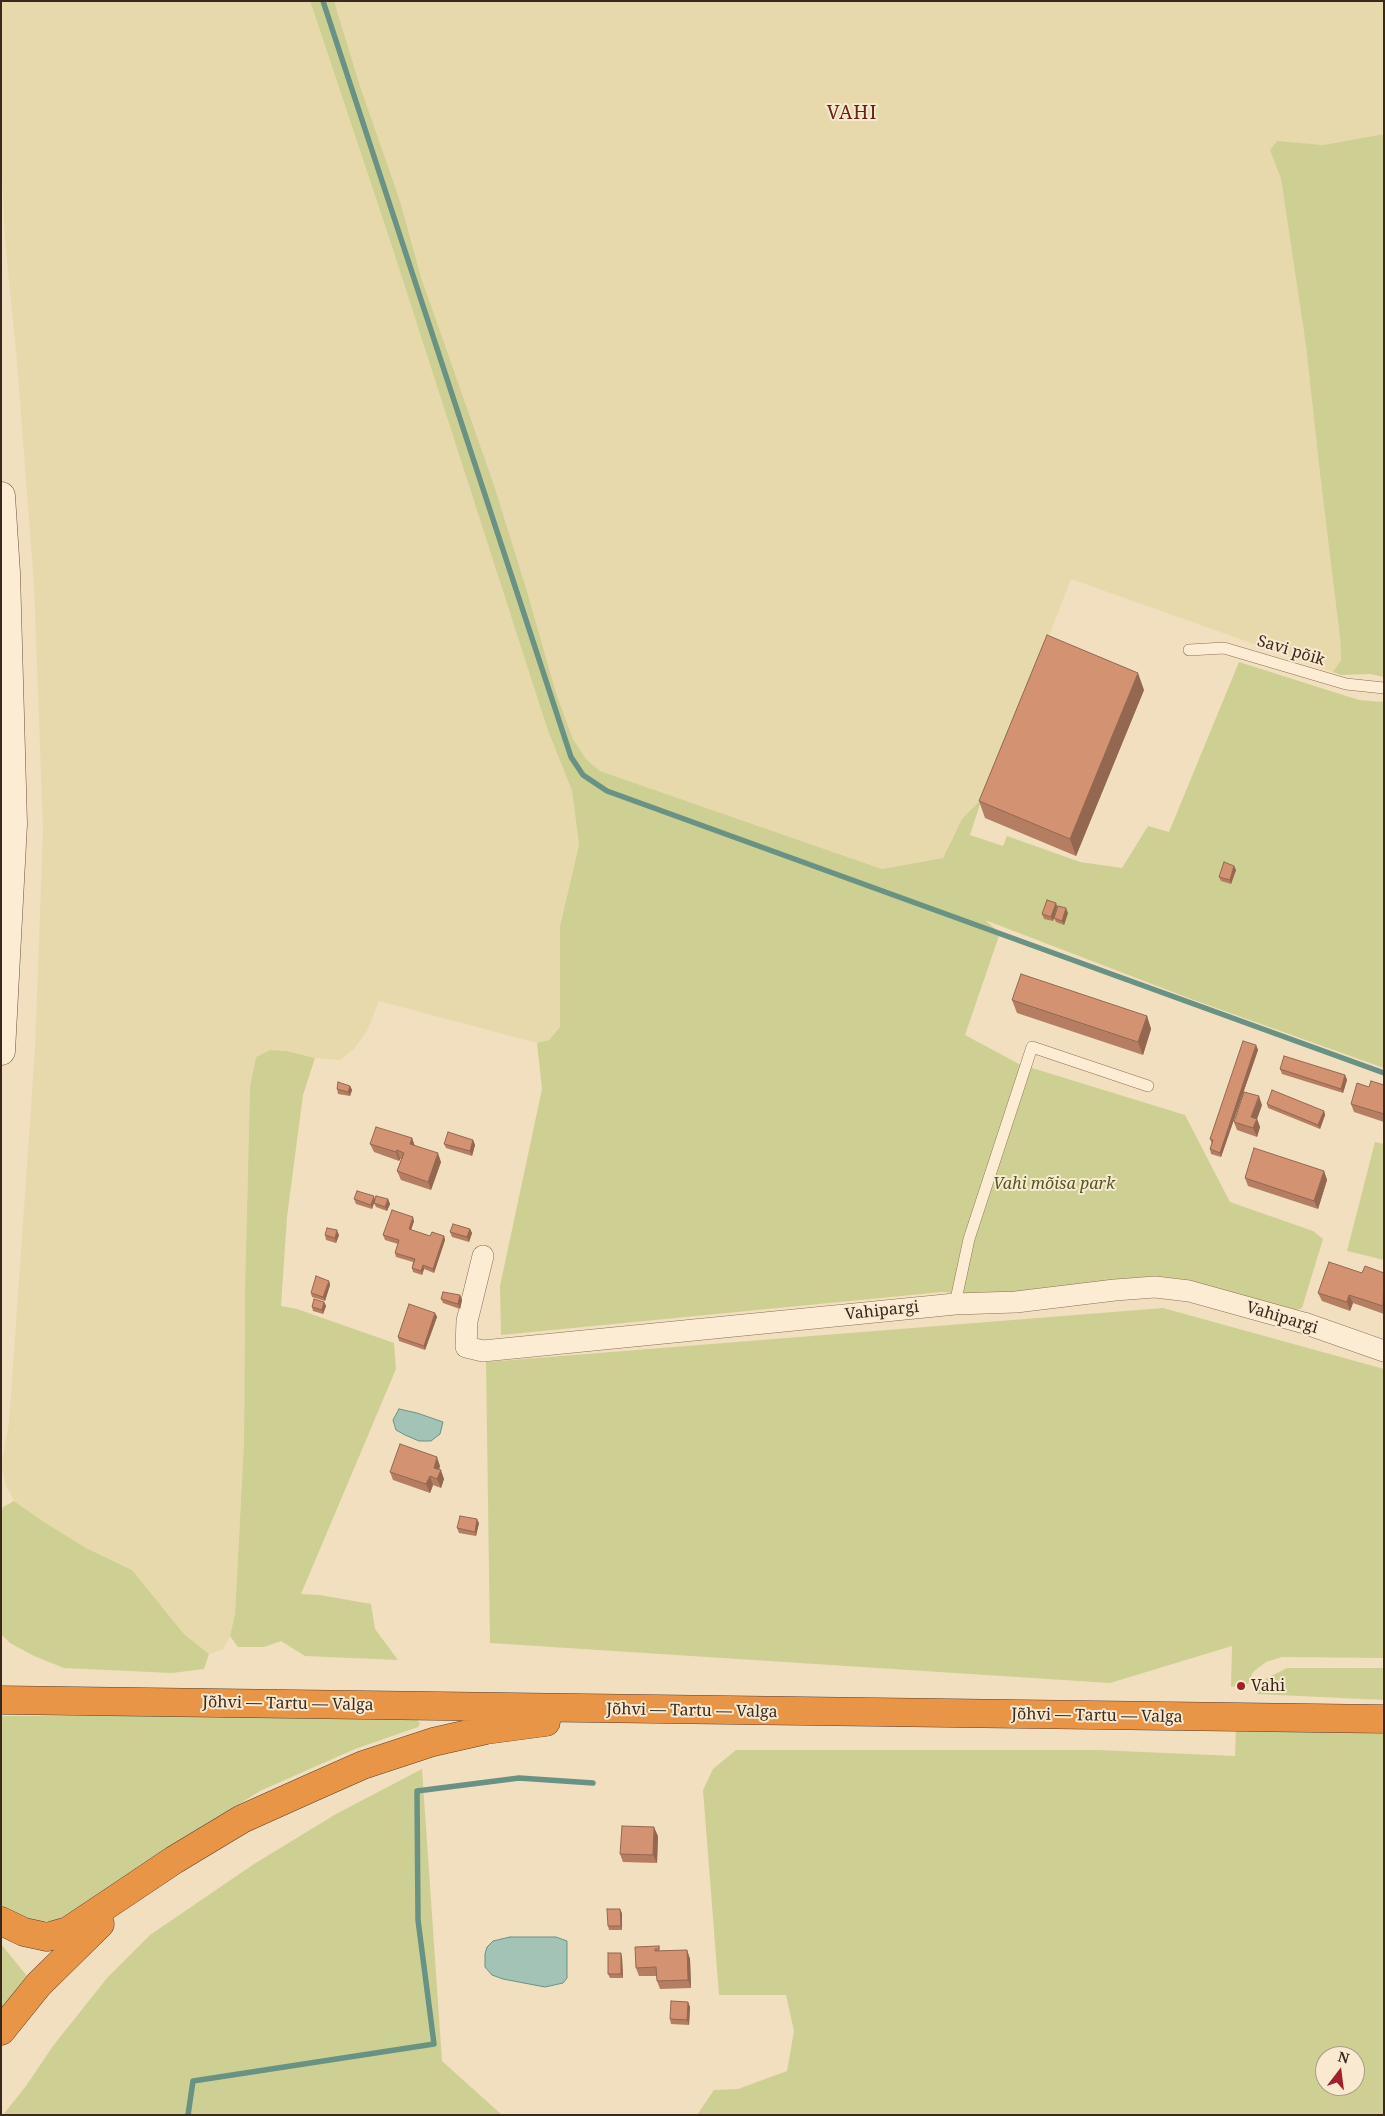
<!DOCTYPE html>
<html>
<head>
<meta charset="utf-8">
<style>
	body { margin:0 }
	#map { position:relative; width:1385px; height:2116px; overflow:hidden; background:#f1dfbf; font-family:"Noto Serif",serif }
	canvas { display:block }
	.frame { position:absolute; inset:0; border:2px solid #3a281c; pointer-events:none }
	.north { position:absolute; left:1315px; top:2046px; width:50px; height:50px; box-sizing:border-box; background:#f8e9d0; border:1px solid #ac9c88; border-radius:50%; rotate:15deg; font-size:14px; font-weight:700; line-height:20px; text-align:center; color:#3a281c }
	.north::after { content:''; display:block; margin:auto; width:18px; height:22px; background:#a0212c; clip-path:polygon(50% 0,100% 100%,50% 72%,0 100%) }
</style>
</head>
<body>
<div id="map">
<canvas width="1385" height="2116"></canvas>
<div class="frame"></div>
<div class="north">N</div>
</div>
<script>
const context = document.querySelector('canvas').getContext('2d');
context.lineJoin = 'round';
function fillPath(path, color) { context.fillStyle = color; context.fill(path, 'evenodd'); }
const toPath = rows => new Path2D(rows.map(r => 'M' + r).join(''));
function strokePath(path, color, width, dash) { context.strokeStyle = color; context.lineWidth = width; context.lineCap = dash ? 'butt' : 'round'; context.setLineDash(dash || []); context.stroke(path); }
function write(font, color, halo, rows, align = 'center') {
  context.font = font + ' "Noto Serif",serif'; context.lineWidth = 4; context.setLineDash([]); context.textBaseline = 'middle'; context.strokeStyle = halo; context.fillStyle = color; for (const [text, x, y, turn = 0] of rows) {
    context.save(); context.translate(x, y); context.rotate((+turn || 0) * Math.PI / 180); context.textAlign = isNaN(turn) ? turn : align; if (halo) context.strokeText(text, 0, 0); context.fillText(text, 0, 0); context.restore();
  }
}
fillPath(toPath([
	[1,1,310,1,395,256,547,728,572,791,579,845,560,926,560,1027,549,1040,537,1043,379,1001,367,1031,354,1049,340,1060,315,1058,287,1051,270,1050,256,1057,250,1086,245,1289,244,1442,235,1614,230,1636,223,1649,209,1654,184,1634,132,1570,86,1548,41,1520,14,1501,6,1485,1,1466,9,1423,35,1050,43,830,34,585,17,362,5,240,1,148],
	[334,1,1384,1,1384,134,1323,145,1278,142,1271,150,1281,179,1306,346,1320,474,1340,638,1341,660,1333,672,1071,579,990,789,962,819,943,858,882,869,600,771,586,759,573,739,556,693,526,588,494,485,421,277,400,201,360,86]
]), '#e8d9ac');
fillPath(toPath([
	[310,1,334,1,360,86,400,201,421,277,494,485,526,588,556,693,573,739,586,759,600,771,882,869,943,858,962,819,982,798,970,835,1003,846,1007,836,1080,862,1122,868,1148,826,1169,832,1239,662,1359,700,1384,702,1384,1068,1191,999,985,920,1000,933,965,1035,1019,1064,1185,1115,1230,1202,1313,1231,1323,1239,1302,1308,1291,1312,1209,1287,987,1295,942,1292,501,1335,500,1286,542,1089,537,1043,549,1040,560,1027,560,926,579,845,572,791,547,728,395,256],
	[1384,134,1384,677,1370,674,1341,675,1333,672,1341,660,1340,638,1320,474,1306,346,1281,179,1270,150,1277,141,1323,145],
	[270,1050,287,1051,315,1058,303,1095,287,1217,281,1306,297,1309,394,1343,396,1369,301,1594,320,1595,371,1604,375,1629,398,1660,305,1656,281,1641,264,1647,238,1647,230,1636,235,1614,244,1442,245,1289,250,1086,256,1057],
	[1375,1142,1384,1144,1384,1260,1347,1251],
	[1163,1308,1384,1369,1384,1658,1282,1657,1266,1662,1253,1672,1248,1684,1231,1687,1232,1646,1110,1683,490,1643,486,1362],
	[14,1501,41,1520,86,1548,132,1570,184,1634,209,1654,204,1669,172,1673,64,1668,34,1656,10,1643,1,1634,1,1516,3,1507],
	[1287,1668,1384,1668,1384,1700,1257,1694,1259,1686,1267,1678],
	[230,1715,405,1719,417,1720,420,1723,418,1727,355,1749,260,1791,134,1870,82,1914,63,1920,35,1922,7,1913,1,1906,1,1716],
	[1236,1728,1384,1734,1384,2115,697,2115,714,2090,738,2089,787,2071,794,2031,786,1995,719,1995,703,1790,713,1769,736,1750,1097,1750,1235,1756],
	[1325,2056,1355,2056,1355,2086,1325,2086],
	[422,1769,442,2061,502,2115,3,2115,26,2086,53,2046,107,1978,150,1935,254,1864,336,1814],
	[1,1944,27,1976,1,2011]
]), '#ced093');
const water = toPath([
	[399,1409,417,1413,443,1422,440,1434,431,1441,419,1441,405,1435,396,1430,393,1420,399,1409],
	[510,1937,556,1937,567,1941,567,1978,563,1983,545,1987,503,1979,492,1975,485,1967,485,1954,487,1947,493,1941,510,1937]
]);
fillPath(water, '#a3c3b7');
strokePath(water, '#699284', 1);
strokePath(toPath([
	[323,1,571,757,583,775,607,791,1384,1073],
	[188,2115,193,2081,434,2044,418,1920,417,1791,519,1778,593,1783]
]), '#699284', 5.5);
const lane = toPath([
	[1189,650,1224,648,1346,684,1384,688],
	[955,1304,969,1239,1032,1047,1148,1086]
]);
const street = toPath([
	[483,1256,467,1321,466,1347,483,1351,955,1304,1016,1302,1115,1290,1155,1287,1189,1291,1304,1323,1384,1351]
]);
const secondary = toPath([
	[1,496,6,573,13,824,1,1051]
]);
const highway = toPath([
	[1,1700,1384,1719],
	[1,1921,24,1932,47,1937,68,1931,174,1860,242,1819,311,1788,363,1765,433,1742,486,1730,546,1722],
	[1,2031,39,1984,100,1924]
]);
strokePath(lane, '#8c6e56', 12);
strokePath(street, '#8c6e56', 22);
strokePath(secondary, '#6e4f39', 29);
strokePath(highway, '#593d2b', 29);
strokePath(lane, '#fcecd3', 11);
strokePath(street, '#fcecd3', 21);
strokePath(secondary, '#fcecd3', 28);
strokePath(highway, '#e99548', 28);
fillPath(toPath([
	[1144,690,1076,856,985,818,979,801],
	[1234,866,1236,870,1231,884,1221,881,1219,877],
	[1056,903,1057,907,1053,921,1044,919,1042,914],
	[1068,913,1064,925,1056,922,1054,918],
	[1012,1000,1147,1016,1151,1029,1143,1055,1017,1013],
	[1256,1045,1258,1050,1221,1157,1211,1154,1210,1149,1212,1144,1210,1139],
	[1280,1069,1345,1075,1347,1080,1343,1093,1282,1074],
	[1384,1085,1384,1122,1354,1112,1351,1104,1369,1087],
	[350,1086,352,1090,350,1096,338,1094,337,1089],
	[1267,1104,1324,1111,1325,1115,1320,1129,1268,1108],
	[1262,1105,1257,1119,1260,1127,1257,1137,1237,1130,1234,1122],
	[412,1138,415,1146,441,1162,431,1190,401,1180,397,1171,401,1159,400,1159,399,1161,374,1152,370,1144],
	[473,1140,475,1145,472,1156,446,1148,444,1144],
	[1324,1171,1327,1180,1318,1209,1248,1186,1245,1178],
	[354,1199,375,1200,388,1199,390,1204,387,1211,376,1207,374,1203,372,1209,356,1204],
	[414,1221,411,1230,430,1236,444,1236,445,1240,434,1273,424,1269,422,1275,413,1272,412,1268,413,1262,396,1257,395,1253,398,1244,385,1240,383,1235],
	[470,1229,472,1233,469,1242,452,1237,450,1232],
	[325,1235,339,1235,336,1243,326,1240],
	[1362,1273,1384,1273,1384,1314,1353,1303,1350,1311,1322,1301,1318,1293],
	[329,1281,330,1285,325,1301,312,1297,311,1293],
	[460,1295,462,1300,460,1309,443,1303,441,1299],
	[324,1302,326,1306,323,1314,313,1311,312,1307],
	[435,1313,437,1317,425,1350,399,1341,398,1337],
	[440,1466,439,1470,444,1479,441,1488,433,1485,430,1493,393,1480,390,1472],
	[479,1523,476,1536,459,1533,457,1528],
	[658,1836,657,1863,623,1862,620,1854],
	[622,1913,622,1930,609,1930,608,1926],
	[659,1946,660,1951,687,1950,690,1959,691,1988,660,1989,657,1981,657,1976,639,1976,636,1968],
	[622,1957,623,1978,610,1978,608,1974],
	[688,2002,690,2007,689,2025,671,2024,670,2019]
]), '#b57e62');
fillPath(toPath([
	[1138,673,1144,690,1076,856,1070,839],
	[1234,866,1236,870,1231,884,1230,880],
	[1056,903,1057,907,1053,921,1051,917],
	[1066,908,1068,913,1064,925,1062,921],
	[1147,1016,1151,1029,1143,1055,1138,1042],
	[1256,1045,1258,1050,1221,1157,1220,1153],
	[1345,1075,1347,1080,1343,1093,1341,1089],
	[350,1086,352,1090,350,1096,348,1092],
	[1259,1096,1262,1105,1257,1119,1260,1127,1257,1137,1253,1128,1251,1117],
	[1324,1111,1325,1115,1320,1129,1318,1125],
	[412,1138,415,1147,410,1144],
	[473,1140,475,1145,472,1156,470,1151],
	[397,1150,400,1159,399,1161,396,1152],
	[438,1153,441,1162,431,1190,428,1182],
	[1324,1171,1327,1180,1318,1209,1314,1201],
	[374,1196,375,1200,372,1209,371,1205],
	[388,1199,390,1204,387,1211,385,1207],
	[413,1217,414,1221,410,1233,409,1229],
	[470,1229,472,1233,469,1242,467,1237],
	[337,1230,339,1235,336,1243,335,1238],
	[444,1236,445,1240,434,1273,433,1269],
	[423,1265,424,1269,422,1275,421,1271],
	[329,1281,330,1285,325,1301,323,1297],
	[460,1295,462,1300,460,1309,458,1304],
	[1349,1295,1353,1303,1350,1311,1347,1302],
	[324,1302,326,1306,323,1314,322,1310],
	[435,1313,437,1317,425,1350,424,1346],
	[437,1457,440,1466,437,1476,434,1468],
	[441,1470,444,1479,441,1488,437,1479],
	[430,1476,433,1485,430,1493,426,1484],
	[477,1519,479,1523,476,1536,475,1532],
	[654,1827,658,1836,657,1863,653,1855],
	[620,1909,622,1913,622,1930,621,1926],
	[687,1950,690,1959,691,1988,688,1980],
	[621,1953,622,1957,623,1978,621,1974],
	[688,2002,690,2007,689,2025,687,2020]
]), '#946750');
const building = toPath([
	[1047,635,1138,673,1070,839,979,801,1047,635],
	[1224,862,1234,866,1230,880,1219,877,1224,862],
	[1047,900,1056,903,1051,917,1042,914,1047,900],
	[1058,906,1066,908,1062,921,1054,918,1058,906],
	[1021,974,1147,1016,1138,1042,1012,1000,1021,974],
	[1243,1041,1256,1045,1220,1153,1210,1149,1213,1140,1210,1139,1243,1041],
	[1284,1056,1345,1075,1341,1089,1280,1069,1284,1056],
	[1371,1081,1384,1085,1384,1114,1351,1104,1357,1083,1369,1087,1371,1081],
	[338,1082,350,1086,348,1092,337,1089,338,1082],
	[1272,1090,1324,1111,1318,1125,1267,1104,1272,1090],
	[1244,1092,1259,1096,1251,1117,1257,1119,1253,1128,1234,1122,1244,1092],
	[376,1127,412,1138,410,1144,438,1153,428,1182,397,1171,404,1153,397,1150,396,1152,370,1144,376,1127],
	[448,1132,473,1140,470,1151,444,1144,448,1132],
	[1254,1148,1324,1171,1314,1201,1245,1178,1254,1148],
	[357,1191,374,1196,371,1205,354,1199,357,1191],
	[376,1196,388,1199,385,1207,374,1203,376,1196],
	[392,1210,413,1217,409,1229,430,1236,432,1232,444,1236,433,1269,423,1265,421,1271,412,1268,415,1259,395,1253,399,1240,383,1235,392,1210],
	[453,1224,470,1229,467,1237,450,1232,453,1224],
	[327,1228,337,1230,335,1238,325,1235,327,1228],
	[1329,1262,1362,1273,1365,1266,1384,1273,1383,1306,1349,1295,1347,1302,1318,1293,1329,1262],
	[316,1276,329,1281,323,1297,311,1293,316,1276],
	[443,1292,460,1295,458,1304,441,1299,443,1292],
	[314,1299,324,1302,322,1310,312,1307,314,1299],
	[409,1304,435,1313,424,1346,398,1337,409,1304],
	[400,1444,437,1457,434,1468,441,1470,437,1479,430,1476,426,1484,390,1472,400,1444],
	[460,1516,477,1519,475,1532,457,1528,460,1516],
	[622,1826,654,1827,653,1855,620,1854,622,1826],
	[607,1909,620,1909,621,1926,608,1926,607,1909],
	[659,1946,659,1949,655,1949,655,1951,687,1950,688,1980,657,1981,656,1967,636,1968,635,1947,659,1946],
	[608,1953,621,1953,621,1974,608,1974,608,1953],
	[671,2001,688,2002,687,2020,670,2019,671,2001]
]);
fillPath(building, '#d39372');
strokePath(building, '#946750', 1);
for (const [x, y, r, color] of [
	[1241,1686,5,"#a0212c"]
]) { const dot = new Path2D(); dot.arc(x, y, r, 0, 2 * Math.PI); context.fillStyle = color; context.fill(dot); strokePath(dot, '#f8e9d0', 2); }
write('16px', '#3a281c', '#f8e9d0', [
	["Savi põik",1291,651,17],
	["Vahipargi",882,1311,-6],
	["Vahipargi",1282,1318,17],
	["Jõhvi — Tartu — Valga",288,1704,1],
	["Jõhvi — Tartu — Valga",692,1711,1],
	["Jõhvi — Tartu — Valga",1097,1716,1]
]);
write('italic 16px', '#4f5821', '#f8e9d0', [
	["Vahi mõisa park",1054,1184]
]);
write('16px', '#3a281c', '#f8e9d0', [
	["Vahi",1251,1686]
], 'left');
context.letterSpacing = '1px';
write('19px', '#6a2217', '#f8e9d0', [
	["VAHI",852,114]
]);
context.letterSpacing = '0px';
</script>
</body>
</html>
